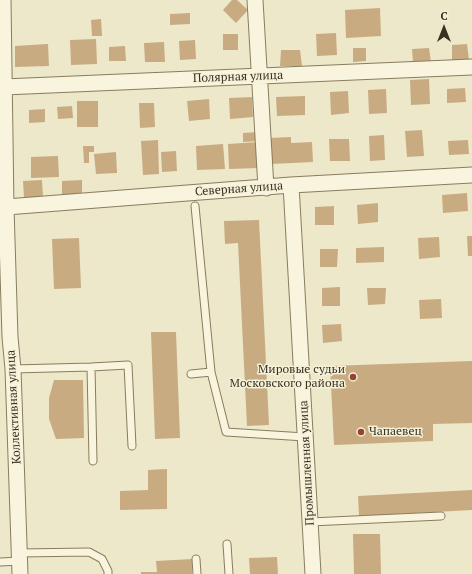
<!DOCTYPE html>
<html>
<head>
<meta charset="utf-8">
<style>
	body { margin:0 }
	#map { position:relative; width:472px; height:574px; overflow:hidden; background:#ede8ca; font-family:"PT Serif",serif }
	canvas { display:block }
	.north { position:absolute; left:424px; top:8px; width:40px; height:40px; -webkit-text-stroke:3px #f5f1d9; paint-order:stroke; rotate:0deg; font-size:11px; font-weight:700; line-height:16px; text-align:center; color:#3a3221 }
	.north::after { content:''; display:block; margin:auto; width:14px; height:18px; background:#3a3221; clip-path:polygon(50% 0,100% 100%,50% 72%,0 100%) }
</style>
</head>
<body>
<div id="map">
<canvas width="472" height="574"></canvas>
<div class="north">С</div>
</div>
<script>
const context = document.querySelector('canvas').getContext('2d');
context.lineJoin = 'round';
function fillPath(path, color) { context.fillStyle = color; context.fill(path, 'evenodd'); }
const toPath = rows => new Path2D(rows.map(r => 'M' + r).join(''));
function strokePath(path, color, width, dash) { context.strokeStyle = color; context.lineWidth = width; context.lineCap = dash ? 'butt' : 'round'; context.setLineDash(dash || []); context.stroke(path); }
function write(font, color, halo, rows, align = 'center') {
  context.font = font + ' "PT Serif",serif'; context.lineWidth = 3; context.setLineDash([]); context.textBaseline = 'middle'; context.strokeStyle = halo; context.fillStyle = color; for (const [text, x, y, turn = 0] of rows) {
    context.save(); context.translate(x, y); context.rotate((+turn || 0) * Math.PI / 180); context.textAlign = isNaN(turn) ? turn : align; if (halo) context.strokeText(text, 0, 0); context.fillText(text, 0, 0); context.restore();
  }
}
fillPath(toPath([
	[232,0,237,0,248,10,236,23,223,10],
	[380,8,381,36,346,38,345,10],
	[190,13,190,24,170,25,170,14],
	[101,19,102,36,92,36,91,20],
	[336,33,337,55,317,56,316,34],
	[223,34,238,34,238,50,223,50],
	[96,39,97,64,71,65,70,40],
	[195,40,196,59,180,60,179,41],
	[164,42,165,62,145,62,144,43],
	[48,44,49,66,15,67,15,46],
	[467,44,469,60,452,60,452,45],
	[125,46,126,61,109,61,109,47],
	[353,48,366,48,366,61,353,62],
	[429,48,431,62,413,63,412,49],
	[281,50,300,50,302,66,280,66],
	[429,79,430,104,411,105,410,80],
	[465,88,466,102,447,103,447,89],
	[386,89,387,113,369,114,368,90],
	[348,91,349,113,331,115,330,92],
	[305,96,305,115,277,116,276,97],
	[252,97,253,117,230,119,229,98],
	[209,99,210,119,189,121,187,101],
	[77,101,98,101,98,127,77,127],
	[139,103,154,103,155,127,140,128],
	[72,106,73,118,58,119,57,107],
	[45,109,45,122,29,123,29,110],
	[422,130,424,156,407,157,405,131],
	[258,132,259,141,243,142,243,133],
	[384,135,385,160,370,161,369,136],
	[291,137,291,143,312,142,313,162,271,164,269,138],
	[329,139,349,139,350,161,330,161],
	[158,140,159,174,143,175,141,141],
	[468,140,469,154,449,155,448,141],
	[258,142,259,168,229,169,228,144],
	[223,144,225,169,197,170,196,146],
	[83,146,94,146,94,152,89,152,89,163,84,163],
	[176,151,177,171,162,172,161,152],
	[116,152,117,173,96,174,94,154],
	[58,156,59,177,31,178,31,157],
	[42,180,43,197,24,198,23,181],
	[82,180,82,194,62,195,62,181],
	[467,193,468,211,443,213,442,195],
	[378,203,378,222,358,224,357,205],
	[334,206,334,225,315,225,315,207],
	[259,220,269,425,247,426,238,243,225,244,224,221],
	[467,236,472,236,472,256,468,256],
	[439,237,440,257,419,259,418,238],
	[79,238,81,288,54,289,52,239],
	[384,247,384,262,356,263,356,248],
	[320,249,338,249,337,267,320,267],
	[340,287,340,306,322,306,322,288],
	[367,288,386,288,385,304,368,305],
	[441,299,442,318,420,319,419,300],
	[341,324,342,341,323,343,322,325],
	[151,332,176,332,180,438,155,439],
	[472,361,472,423,433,424,433,441,334,445,330,366],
	[54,380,83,380,84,438,56,439,49,419,49,398],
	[167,469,167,509,120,510,120,491,148,490,148,470],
	[472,490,472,510,359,516,358,496],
	[353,534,380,534,381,574,354,574],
	[277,557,278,574,250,574,249,558],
	[192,559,192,574,141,574,141,572,157,572,156,561]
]), '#c9ab81');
const lane = toPath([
	[195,206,211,372,226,432,305,437],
	[91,367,93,461],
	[13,369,91,367,128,365,132,446],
	[191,374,211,372],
	[310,522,441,516],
	[227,544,229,574],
	[19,553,89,552,102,559,108,571,108,574],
	[196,559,197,574],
	[0,562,20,561]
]);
const street = toPath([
	[3,0,6,207,10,337,13,369,20,574],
	[255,0,266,188],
	[4,87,472,67],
	[291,185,313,574],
	[6,207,291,185,472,175]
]);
strokePath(lane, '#897c5f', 9);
strokePath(street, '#897c5f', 17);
strokePath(lane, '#f8f4dd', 7);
strokePath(street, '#f8f4dd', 15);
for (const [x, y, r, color] of [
	[353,377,4,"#964131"],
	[361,432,4,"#964131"]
]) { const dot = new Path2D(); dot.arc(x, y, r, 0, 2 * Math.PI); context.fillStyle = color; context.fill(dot); strokePath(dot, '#f5f1d9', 1.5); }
write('12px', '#3a3221', '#f5f1d9', [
	["Полярная улица",238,77,-2],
	["Северная улица",239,189,-4],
	["Коллективная улица",14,407,-93],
	["Промышленная улица",307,463,-93]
]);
write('12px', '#3a3221', '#f5f1d9', [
	["Мировые судьи",345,370],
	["Московского района",345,384],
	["Чапаевец",369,432,"left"]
], 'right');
</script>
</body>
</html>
